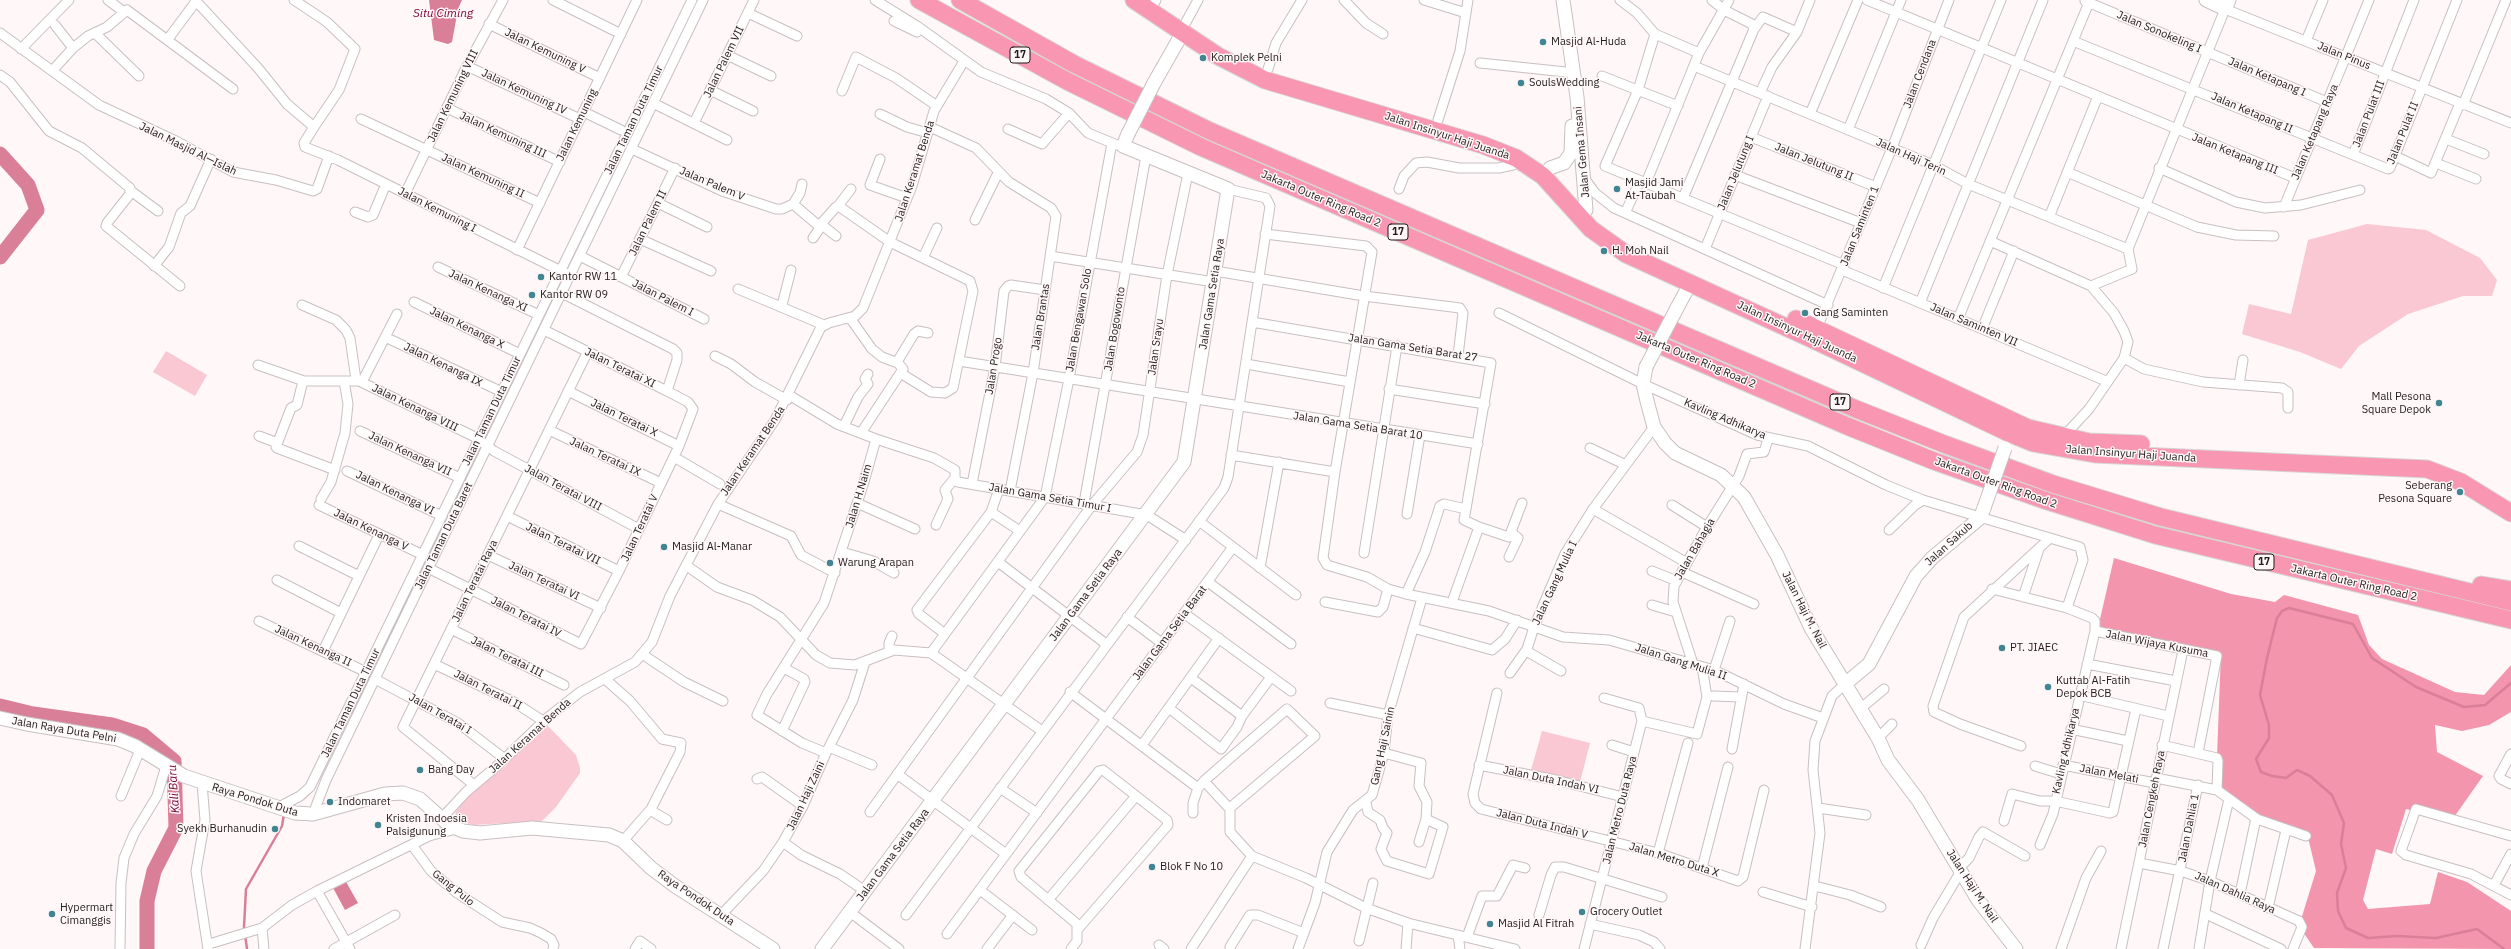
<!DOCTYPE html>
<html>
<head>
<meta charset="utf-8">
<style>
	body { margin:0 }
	canvas { display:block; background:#fff7f8 }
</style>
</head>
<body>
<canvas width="2511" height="949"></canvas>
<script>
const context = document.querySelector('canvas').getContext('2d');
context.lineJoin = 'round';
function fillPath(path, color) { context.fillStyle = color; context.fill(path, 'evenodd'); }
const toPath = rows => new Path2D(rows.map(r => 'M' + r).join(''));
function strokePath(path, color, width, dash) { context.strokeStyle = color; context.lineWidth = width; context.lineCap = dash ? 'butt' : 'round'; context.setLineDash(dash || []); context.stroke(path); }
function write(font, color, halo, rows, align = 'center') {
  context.font = font + ' "IBM Plex Sans",sans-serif'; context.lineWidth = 3; context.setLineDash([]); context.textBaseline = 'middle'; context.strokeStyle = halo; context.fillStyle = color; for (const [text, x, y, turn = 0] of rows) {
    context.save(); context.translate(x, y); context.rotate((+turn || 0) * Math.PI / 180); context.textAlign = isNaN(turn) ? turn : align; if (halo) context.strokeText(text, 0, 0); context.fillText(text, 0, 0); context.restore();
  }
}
fillPath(toPath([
	[2367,224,2426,230,2480,258,2497,280,2492,296,2463,296,2408,314,2359,346,2341,369,2300,352,2242,334,2249,304,2291,314,2308,240],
	[166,351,207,375,195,396,153,372],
	[547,725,576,755,580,768,580,773,556,807,542,821,474,825,461,822,455,813,469,793,506,766,523,744],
	[1542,731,1590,743,1580,782,1531,770]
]), '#fac8d3');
fillPath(toPath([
	[2114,558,2231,594,2275,602,2284,595,2358,615,2369,645,2382,659,2455,692,2484,695,2511,665,2511,712,2489,725,2462,731,2435,725,2437,752,2483,776,2452,820,2406,809,2392,854,2376,849,2363,900,2368,909,2430,904,2438,872,2467,882,2511,911,2511,949,2314,948,2299,926,2316,871,2307,833,2263,820,2227,799,2216,783,2221,652,2154,645,2098,628]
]), '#f295ad');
fillPath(toPath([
	[429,0,462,0,458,9,452,42,448,44,434,40],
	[345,880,358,903,345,910,332,886]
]), '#da7f98');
strokePath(toPath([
	[566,271,604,194],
	[351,713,564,275],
	[304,798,313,789],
	[247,949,244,927,246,889,282,826,284,814],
	[2504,949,2477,929,2436,938,2396,936,2368,938,2346,928,2338,911,2337,893,2346,868,2341,844,2344,823,2332,795,2310,776,2297,770,2286,778,2272,776,2261,772,2256,759,2269,738,2269,725,2260,695,2267,658,2277,618,2282,611,2289,608,2353,624,2372,658,2416,687,2464,707,2485,705,2511,683]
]), '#da7f98', 2.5);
strokePath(toPath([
	[0,154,28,185,37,210,0,257],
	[0,706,33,714,112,725,143,735,174,761,176,828,154,871,147,901,147,949]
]), '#da7f98', 15);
const street = toPath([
	[108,0,124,12],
	[195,0,258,68,287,104,314,127],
	[294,0,327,22,355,49,339,90,314,127,304,143,305,147,338,160,565,273],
	[553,0,621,34],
	[875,0,917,26,981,72,1046,99,1069,113,1088,133,1117,145],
	[1344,0,1366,23,1383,34],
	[1424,0,1466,13],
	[1620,0,1637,13,1655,34,1699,53],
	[1712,0,1724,10,1752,24,1754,29],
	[1867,0,2295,178],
	[2085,1,2327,102],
	[1155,2,1156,0],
	[748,13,797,36],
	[894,21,917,32],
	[1186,22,1198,0],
	[489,24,600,78],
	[55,25,73,48],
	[0,33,99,105,176,141,233,172,276,180,313,191,317,189,329,156],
	[95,33,139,76],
	[1655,34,1638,90,1605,166,1844,265],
	[168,39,197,0],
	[2073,41,2388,169,2390,168,2457,0],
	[2306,41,2323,0],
	[21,49,69,0],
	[727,55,771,76],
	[1480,63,1566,72],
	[467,66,580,119],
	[1694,66,1933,165,1968,184,2128,249],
	[1268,69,1276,43,1302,0],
	[52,71,73,48,88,36,107,27,127,10,233,89],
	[0,75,10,82,49,131,82,148,130,188,130,194,107,223,106,226,180,286],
	[1602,76,1678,106],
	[710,90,753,111],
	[842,91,856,57,896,78,937,106],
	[1760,93,1772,67,1797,32,1810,0],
	[653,103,727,140],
	[2463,105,2506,0],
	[447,108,560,162],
	[584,112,621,130],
	[880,114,907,127,928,133],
	[1810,114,1858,0],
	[361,119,540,203],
	[1438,120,1460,51,1468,0],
	[694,123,754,0],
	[930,127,976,148,1009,182,1051,208,1056,216,1033,373,1010,491],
	[1008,129,1042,144,1069,113],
	[1848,130,1901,0],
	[1751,137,1876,187],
	[2446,139,2484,154],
	[632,149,722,191,776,209,782,209,793,204],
	[2353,155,2414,0],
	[2395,156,2431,173,2460,103],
	[880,159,870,185,907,198],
	[2436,163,2476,179],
	[2159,168,2236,202,2265,208,2301,205,2360,190],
	[2067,172,2197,227,2236,235,2274,236],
	[1735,175,1861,223],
	[1585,179,1595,193,1614,208,1828,305],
	[1646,183,1699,53,1729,0],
	[1399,189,1404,176,1416,163,1427,162,1459,168,1499,168,1513,165,1518,159],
	[131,191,158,211],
	[405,194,467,66,503,0],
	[1683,198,1754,29,1763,17,1797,32],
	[658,203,707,227],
	[793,204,819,226,836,207,840,207,890,242,970,281,973,291,953,388,945,393,931,392,902,374],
	[793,204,800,193,802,184],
	[838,206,851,189],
	[2284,207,2369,0],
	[355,212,368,217,373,215,386,184],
	[1625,213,1640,181],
	[2050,215,2098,96],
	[975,220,998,173],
	[1265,234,1366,246,1372,252,1335,472,1323,558,1327,565,1367,577,1388,589,1406,594,1489,611,1563,637,1609,640,1714,670,1784,704,1823,718],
	[813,238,822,225,836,236],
	[640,239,711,271],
	[1990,241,2091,286,2114,313,2124,331,2128,342,2124,358,2089,409,2063,437],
	[1705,249,1768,96],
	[517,250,637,0],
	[580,256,704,319],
	[1050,256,1214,282],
	[923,258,937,228],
	[154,266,169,247,181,213,190,206,211,159],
	[438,267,539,315],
	[1842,270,2106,381],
	[1215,271,1358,295],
	[621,277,675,168],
	[2091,286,2132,269,2128,249,2225,9,2511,123],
	[1883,288,2001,0],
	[738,289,824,325],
	[562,293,673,349,677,353,677,360,667,391],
	[1364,296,1460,308,1463,313,1458,356],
	[414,302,520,354],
	[1920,303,2043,0],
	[302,305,336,320,346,330,350,338,356,380],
	[782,305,791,270],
	[1499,313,1643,384,1757,435,1808,446,1886,485,1923,500,2080,547,2083,560,2067,608,2092,618,2095,621,2095,631,2053,814,2040,845],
	[850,318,872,349,882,357,898,363,903,369,861,433],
	[1958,319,2090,0],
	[1252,322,1491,363,1466,509,1444,504,1440,506,1425,552,1406,594],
	[1817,328,1892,148,1949,0],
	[1982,329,2014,251],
	[385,337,502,392],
	[715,356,731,364,755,382,787,400],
	[2124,358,2144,369,2203,382,2282,388,2288,392,2288,408],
	[959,361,1478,444],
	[897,362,914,334,918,331,928,333],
	[1246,364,1350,382],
	[258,365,304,381,359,381,475,437,494,451,639,529],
	[362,382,397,314],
	[2239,385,2243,360],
	[1389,389,1485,404],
	[568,391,679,446],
	[789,395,837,424,876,439,864,482,824,603,767,694,757,715,802,743,826,753],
	[844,426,858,397,868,384,865,379,868,374],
	[549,430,661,483],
	[360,431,460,478],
	[259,436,275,442,277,448,335,470],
	[876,439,934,458,955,470,955,478],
	[276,447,291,408,297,405,303,381],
	[1590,448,1626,465],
	[1231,455,1335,472],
	[674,457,720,484],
	[347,471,442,516],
	[955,478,958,482,1147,515,1186,540],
	[972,484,995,367,1004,291,1008,286,1011,285,1045,290],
	[321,499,331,482,345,433,348,404,344,381],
	[857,503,915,529],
	[1084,503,1146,156],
	[718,504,791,536,801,555,835,573],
	[319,505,423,555],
	[1672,505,1707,527],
	[1466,509,1464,520,1479,527],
	[1593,509,1687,563],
	[991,512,1020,531],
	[1407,514,1420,435],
	[507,516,619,571],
	[1199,521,1296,595],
	[936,525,948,499,945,490,955,478],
	[1889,530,1915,505,1923,500],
	[299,546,359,576],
	[842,552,873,561,894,573],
	[1364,553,1397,346],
	[488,555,601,608],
	[1509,557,1518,538,1512,533],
	[998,562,1106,644],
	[687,566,717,587,752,600,780,617,816,655,830,663,855,665,894,650,931,653],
	[428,568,581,644,619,571,679,446,693,409,688,402,667,391,544,330],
	[1260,568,1279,462],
	[1652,571,1677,581],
	[1682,572,1754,604],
	[277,580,341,613],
	[1208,582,1291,644],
	[1992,589,2067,608],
	[2023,597,2039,549],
	[1325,602,1378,612,1383,607,1388,589],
	[1452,602,1479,527,1509,537,1522,503],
	[1652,605,1676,612],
	[1185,614,1291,691],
	[1127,617,1163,644],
	[259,621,366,672],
	[1413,628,1492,650,1505,639,1517,620],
	[451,629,564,685],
	[2095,631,2217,656,2198,753],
	[945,634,919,614,917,610,991,512,999,489],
	[323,651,379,535],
	[889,651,889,643,892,636],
	[931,653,1045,497,1069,379,1112,143],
	[931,653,1042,731],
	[642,654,684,682,723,701],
	[434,664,514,702,540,719],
	[1693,664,1673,602,1674,586,1707,527,1739,476,1747,454,1764,452,1768,439],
	[2087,664,2176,681],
	[1714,670,1730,621],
	[1561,671,1528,652,1527,649,1534,627,1565,554,1593,509,1654,427],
	[1510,673,1527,649],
	[1191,678,1242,716],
	[375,679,458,723,501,756],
	[605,679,630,701,662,739,681,743,680,752,651,809],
	[1070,692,1198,788],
	[1497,693,1473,794,1475,803,1481,809,1658,853,1738,881,1743,877,1764,790],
	[2079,695,2168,716],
	[1713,696,1741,697],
	[1330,703,1388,715],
	[1169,708,1221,749,1237,727,1242,716,1271,677],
	[1860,709,1884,689],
	[1642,721,1697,734,1707,697,1702,667],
	[2071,729,2128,741],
	[782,731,805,682,804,679,784,668],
	[1878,738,1892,724],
	[1142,745,1219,638],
	[1612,745,1634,752],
	[2162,745,2217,758,2218,761,2217,790],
	[2021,746,1960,724,1934,712,1933,706,1964,617,2050,538],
	[829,747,872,765],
	[1732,749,1744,684],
	[1384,753,1421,763,1419,786,1427,802,1426,819,1419,842],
	[2511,754,2499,776,2501,779,2511,784],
	[1479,765,1556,780,1623,797],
	[2063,765,2155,783],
	[2035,766,2061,774],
	[897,774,1006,854],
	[2156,778,2217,790,2257,819,2306,836],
	[757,779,762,777,803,806],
	[202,783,205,820,196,871,208,949],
	[474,785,403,727,587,353],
	[1000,788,1037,813],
	[121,796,140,750],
	[1366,802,1368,812,1380,820,1383,828,1387,833,1381,849,1387,861,1429,874,1443,827,1426,819],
	[1230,807,1230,832,1252,856,1306,878,1366,908,1408,923,1406,949],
	[277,808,300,796,310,787,692,0],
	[1818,808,1866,815],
	[870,812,1092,505,1137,452,1143,435,1167,275,1188,173],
	[1193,813,1193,803,1198,788,1204,781,1229,759,1287,709,1315,736,1231,807,1228,807,1204,781],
	[313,814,326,780,703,0],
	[442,818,466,792,498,765,547,718,580,692,635,662,652,642,670,596,718,504,775,420,821,327,829,323,855,316,863,308,912,186,934,111,964,61],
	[2004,821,2012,794,2040,801,2055,801,2110,813,2113,812,2136,709],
	[2511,836,2416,809,2401,851,2406,855,2471,874,2511,895],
	[623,841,650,810,667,820],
	[783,842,801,855,840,874,865,891],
	[412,845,431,871,457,893,502,922,530,928,541,933,551,939,554,945,553,949],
	[1658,853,1688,743],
	[2139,863,2181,871,2210,881,2299,921,2302,927,2293,949],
	[1702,868,1728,767],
	[1959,868,1969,858,1979,837,1983,832,2025,856],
	[2494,885,2511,854],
	[1815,886,1850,895,1881,907],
	[980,890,1032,930],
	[317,891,350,949],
	[1763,892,1812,907],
	[2240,894,2256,818],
	[1048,900,1136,796],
	[2268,908,2286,830],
	[850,912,899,949],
	[2206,914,2281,949],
	[721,915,763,871,783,842,803,806,826,753,853,700,865,662],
	[906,915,1224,488,1228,477,1270,206,1266,198,1228,189],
	[1539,915,1551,875,1555,867,1564,867,1662,897],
	[1408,923,1515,949],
	[1590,924,1639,935,1654,942,1660,949],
	[262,928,264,949],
	[947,934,1233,547],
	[1458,935,1460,949],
	[1467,937,1482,896,1497,896,1513,865,1525,868],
	[1359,941,1373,883],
	[209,944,262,928,292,905,317,891,429,836,456,829],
	[1159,945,1164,949],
	[1921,945,1933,918,1961,871],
	[1230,947,1250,915,1258,915,1304,933],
	[120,949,121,883,124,858,134,834,157,796,166,766],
	[334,949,395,915],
	[635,949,640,941,651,949],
	[987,949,1013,915],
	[1071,949,1077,941,1077,924,1021,877,1019,871,1099,771,1103,770,1167,820,1168,825,1078,929],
	[1191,949,1252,856],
	[1298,949,1315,903,1327,852,1353,810,1372,795,1384,753,1388,715,1422,598],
	[1584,949,1642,721,1639,708,1604,698],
	[1805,949,1820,833,1813,770,1815,741,1832,696,1845,684],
	[2061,949,2086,878,2101,851],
	[2121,949,2183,650],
	[2163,949,2198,785],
	[2199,949,2210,881,2229,799]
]);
const secondary = toPath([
	[1563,0,1577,97,1586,210],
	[2206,0,2225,9,2229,0],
	[1154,83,1183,32],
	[1550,168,1564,163,1571,153,1572,126],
	[1677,308,1690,284],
	[1646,367,1643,384,1647,401,1654,427,1665,443,1675,453,1721,475,1744,497,1777,555,1811,628,1878,738,1888,760,1918,800,1978,900,2016,949],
	[1845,684,1869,664,1916,576,1932,558,1980,518,1984,508],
	[0,718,27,724,118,739,135,746,184,776,295,813,313,814,385,794,403,793,420,799,449,825,463,831,480,833,532,828,609,835,623,841,651,868,675,886,773,949],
	[822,949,1184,462,1228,189,1123,146,1128,134]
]);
const highway = toPath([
	[919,0,1067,81,1201,147,1847,426,1934,461,2047,501,2155,535,2511,620],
	[960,0,1074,64,1210,131,1856,409,1944,444,2053,484,2161,517,2511,602],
	[1134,0,1218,56,1265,80,1483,145,1516,158,1543,176,1591,229,1626,254,1814,340,2011,434,2033,443,2095,454,2427,469,2461,482,2511,513],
	[1796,319,2028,428,2089,442,2141,444],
	[2481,585,2511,590]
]);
strokePath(street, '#c8bfc1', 11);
strokePath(secondary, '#c8bfc1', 15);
strokePath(highway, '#d7d6d6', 19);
strokePath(street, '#fff', 9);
strokePath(secondary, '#fff', 13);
strokePath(highway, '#f996b1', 17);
const secondaryBridge = toPath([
	[1128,134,1154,83],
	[1646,367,1677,308],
	[1984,508,2005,448]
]);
strokePath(secondaryBridge, '#c8bfc1', 15, []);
strokePath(secondaryBridge, '#fff', 13);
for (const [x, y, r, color] of [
	[1543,42,4,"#418593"],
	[1203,58,4,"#418593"],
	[1521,83,4,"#418593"],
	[1617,189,4,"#418593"],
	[1604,251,4,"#418593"],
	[541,277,4,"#418593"],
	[532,295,4,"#418593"],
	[1805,313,4,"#418593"],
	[2439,403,4,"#418593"],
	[2460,492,4,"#418593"],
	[664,547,4,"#418593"],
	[830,563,4,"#418593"],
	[2002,648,4,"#418593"],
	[2048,687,4,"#418593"],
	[420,770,4,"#418593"],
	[330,802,4,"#418593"],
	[378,825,4,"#418593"],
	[275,829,4,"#418593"],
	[1152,867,4,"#418593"],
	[1582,912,4,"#418593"],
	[52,914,4,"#418593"],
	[1490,924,4,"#418593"]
]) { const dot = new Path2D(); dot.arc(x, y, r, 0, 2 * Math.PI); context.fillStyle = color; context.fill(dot); strokePath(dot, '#fff7f8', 1.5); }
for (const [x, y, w] of [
	[1020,55,20],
	[1398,232,20],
	[1840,402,20],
	[2264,562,20]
]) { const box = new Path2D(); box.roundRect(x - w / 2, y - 8, w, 16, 3); context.fillStyle = '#fff7f8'; context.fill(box); strokePath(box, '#1f1c1c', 1); }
write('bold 10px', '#1f1c1c', null, [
	["17",1020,55],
	["17",1398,232],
	["17",1840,402],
	["17",2264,562]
]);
write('11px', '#1f1c1c', '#fff7f8', [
	["Jalan Sonokeling I",2159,32,23],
	["Jalan Kemuning V",545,51,26],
	["Jalan Pinus",2344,56,22],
	["Jalan Palem VII",724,62,-64],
	["Jalan Cendana",1920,74,-69],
	["Jalan Ketapang I",2267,77,23],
	["Jalan Kemuning IV",524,92,25],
	["Jalan Kemuning VIII",453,96,-64],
	["Jalan Ketapang II",2252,113,23],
	["Jalan Pulat III",2369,114,-69],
	["Jalan Taman Duta Timur",634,120,-64],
	["Jalan Kemuning",577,125,-64],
	["Jalan Ketapang Raya",2315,132,-67],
	["Jalan Pulat II",2403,133,-68],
	["Jalan Kemuning III",503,135,25],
	["Jalan Insinyur Haji Juanda",1447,136,18],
	["Jalan Masjid Al—Islah",188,149,26],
	["Jalan Gema Insani",1582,152,-95],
	["Jalan Ketapang III",2235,154,22],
	["Jalan Haji Terin",1911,157,24],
	["Jalan Jelutung II",1814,162,22],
	["Jalan Keramat Benda",915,171,-72],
	["Jalan Jelutung I",1736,173,-68],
	["Jalan Kemuning II",483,176,25],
	["Jalan Palem V",712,184,23],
	["Jakarta Outer Ring Road 2",1321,199,23],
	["Jalan Kemuning I",437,210,27],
	["Jalan Palem II",648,223,-64],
	["Jalan Saminten 1",1860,226,-68],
	["Jalan Kenanga XI",488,291,25],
	["Jalan Gama Setia Raya",1212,294,-81],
	["Jalan Palem I",663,298,27],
	["Jalan Brantas",1041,317,-81],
	["Jalan Bengawan Solo",1079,320,-80],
	["Jalan Saminten VII",1974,325,23],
	["Jalan Kenanga X",467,328,26],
	["Jalan Bogowonto",1115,329,-81],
	["Jalan Insinyur Haji Juanda",1797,332,25],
	["Jalan Srayu",1156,347,-82],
	["Jalan Gama Setia Barat 27",1413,348,9],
	["Jakarta Outer Ring Road 2",1696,360,23],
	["Jalan Kenanga IX",443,365,26],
	["Jalan Progo",994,366,-81],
	["Jalan Teratai XI",620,368,26],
	["Jalan Kenanga VIII",415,408,26],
	["Jalan Taman Duta Timur",492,411,-64],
	["Jalan Teratai X",624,418,26],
	["Kavling Adhikarya",1725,419,23],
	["Jalan Gama Setia Barat 10",1358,426,9],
	["Jalan Keramat Benda",753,451,-56],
	["Jalan Kenanga VII",410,454,25],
	["Jalan Insinyur Haji Juanda",2131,454,4],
	["Jalan Teratai IX",605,457,25],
	["Jakarta Outer Ring Road 2",1996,483,20],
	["Jalan Teratai VIII",563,488,28],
	["Jalan Kenanga VI",395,493,26],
	["Jalan H.Naim",859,496,-73],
	["Jalan Gama Setia Timur I",1050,498,10],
	["Jalan Teratai V",640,528,-65],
	["Jalan Kenanga V",371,530,26],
	["Jalan Taman Duta Baret",444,536,-64],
	["Jalan Teratai VII",563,544,26],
	["Jalan Sakub",1949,544,-42],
	["Jalan Bahagia",1695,549,-60],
	["Jalan Teratai Raya",475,581,-64],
	["Jalan Teratai VI",544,581,25],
	["Jalan Gang Mulia I",1555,583,-65],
	["Jakarta Outer Ring Road 2",2354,583,13],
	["Jalan Gama Setia Raya",1086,595,-53],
	["Jalan Haji M. Nail",1804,610,63],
	["Jalan Teratai IV",526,617,27],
	["Jalan Gama Setia Barat",1170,633,-53],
	["Jalan Wijaya Kusuma",2157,644,11],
	["Jalan Kenanga II",313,646,25],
	["Jalan Teratai III",507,657,26],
	["Jalan Gang Mulia II",1681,662,18],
	["Jalan Teratai II",488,690,27],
	["Jalan Taman Duta Timur",351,703,-64],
	["Jalan Teratai I",440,714,30],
	["Jalan Raya Duta Pelni",64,730,10],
	["Jalan Keramat Benda",530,736,-42],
	["Gang Haji Sainin",1383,746,-78],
	["Kavling Adhikarya",2066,751,-77],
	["Jalan Melati",2109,774,11],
	["Jalan Duta Indah VI",1551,780,12],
	["Jalan Haji Zaini",806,796,-65],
	["Jalan Cengkeh Raya",2152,799,-79],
	["Raya Pondok Duta",255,800,17],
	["Jalan Metro Duta Raya",1620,810,-76],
	["Jalan Duta Indah V",1542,824,14],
	["Jalan Dahlia 1",2189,828,-79],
	["Jalan Gama Setia Raya",893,855,-53],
	["Jalan Metro Duta X",1674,860,17],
	["Jalan Haji M. Nail",1972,886,57],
	["Gang Pulo",453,888,39],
	["Jalan Dahlia Raya",2235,893,24],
	["Raya Pondok Duta",696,898,34]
]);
write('11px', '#1f1c1c', '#fff7f8', [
	["Masjid Al-Huda",1551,42],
	["Komplek Pelni",1211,58],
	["SoulsWedding",1529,83],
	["Masjid Jami",1625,183],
	["At-Taubah",1625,196],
	["H. Moh Nail",1612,251],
	["Kantor RW 11",549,277],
	["Kantor RW 09",540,295],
	["Gang Saminten",1813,313],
	["Mall Pesona",2431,397,"right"],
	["Square Depok",2431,410,"right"],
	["Seberang",2452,486,"right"],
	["Pesona Square",2452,499,"right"],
	["Masjid Al-Manar",672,547],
	["Warung Arapan",838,563],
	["PT. JIAEC",2010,648],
	["Kuttab Al-Fatih",2056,681],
	["Depok BCB",2056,694],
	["Bang Day",428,770],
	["Indomaret",338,802],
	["Kristen Indoesia",386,819],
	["Palsigunung",386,832],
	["Syekh Burhanudin",267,829,"right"],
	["Blok F No 10",1160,867],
	["Hypermart",60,908],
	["Cimanggis",60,921],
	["Grocery Outlet",1590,912],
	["Masjid Al Fitrah",1498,924]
], 'left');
write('italic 12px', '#760438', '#fff7f8', [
	["Situ Ciming",443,14],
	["Kali Baru",174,789,-94]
]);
</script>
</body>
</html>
